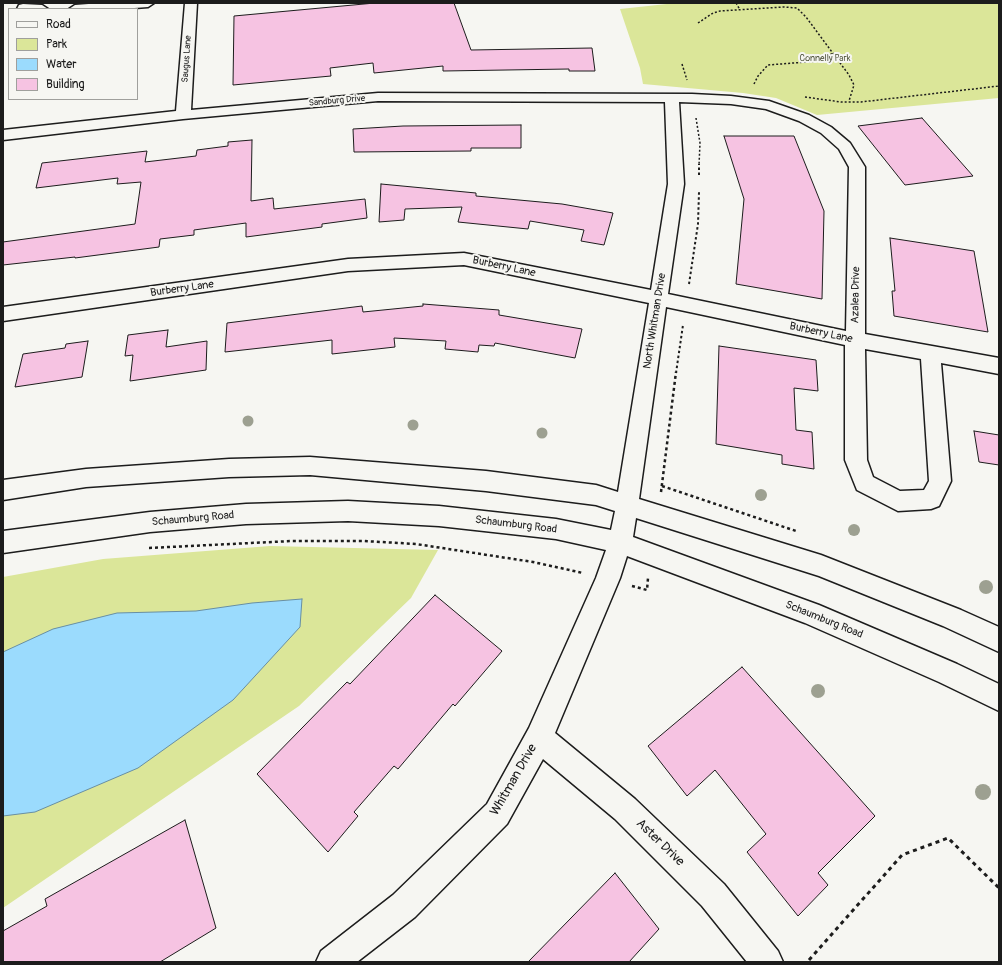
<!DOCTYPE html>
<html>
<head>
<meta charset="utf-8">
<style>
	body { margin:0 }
	#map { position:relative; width:1002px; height:965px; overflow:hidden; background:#f6f6f2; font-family:Pangolin,sans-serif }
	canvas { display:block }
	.frame { position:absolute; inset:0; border:4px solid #1c1c1c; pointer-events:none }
	.legend { position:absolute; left:8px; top:8px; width:130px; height:92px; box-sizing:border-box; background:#f6f6f2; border:1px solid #9f9f9c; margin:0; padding:5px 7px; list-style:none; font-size:12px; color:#1c1c1c }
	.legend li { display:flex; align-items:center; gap:8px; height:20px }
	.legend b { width:20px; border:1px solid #9f9f9c }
</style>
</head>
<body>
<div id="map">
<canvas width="1002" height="965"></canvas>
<div class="frame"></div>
<ul class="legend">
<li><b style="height:5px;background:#f6f6f2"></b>Road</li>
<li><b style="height:11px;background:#dbe699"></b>Park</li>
<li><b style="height:11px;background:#9bdbfd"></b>Water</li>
<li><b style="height:11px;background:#f6c3e2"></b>Building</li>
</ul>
</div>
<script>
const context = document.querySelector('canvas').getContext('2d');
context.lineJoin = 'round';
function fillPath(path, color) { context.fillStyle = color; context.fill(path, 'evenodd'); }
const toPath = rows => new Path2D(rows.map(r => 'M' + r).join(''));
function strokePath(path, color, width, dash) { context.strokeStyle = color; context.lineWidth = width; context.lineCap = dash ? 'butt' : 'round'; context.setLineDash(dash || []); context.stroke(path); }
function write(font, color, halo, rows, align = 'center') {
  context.font = font + ' Pangolin,sans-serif'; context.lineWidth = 4; context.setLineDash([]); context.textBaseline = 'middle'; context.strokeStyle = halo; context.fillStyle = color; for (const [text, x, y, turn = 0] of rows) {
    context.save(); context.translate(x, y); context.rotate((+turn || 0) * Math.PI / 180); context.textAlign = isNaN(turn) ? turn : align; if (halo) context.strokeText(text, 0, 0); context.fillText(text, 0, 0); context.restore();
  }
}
fillPath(toPath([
	[676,3,999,3,999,98,817,115,776,98,743,93,643,84,640,68,620,9],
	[270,546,438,550,411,598,299,706,3,908,3,577,103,559]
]), '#dbe699');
const water = toPath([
	[302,599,300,627,233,700,138,768,35,812,3,816,3,652,53,629,117,613,196,611,252,603,302,599]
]);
fillPath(water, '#9bdbfd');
strokePath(water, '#688fa3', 1);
const building = toPath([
	[375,3,454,3,471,50,592,48,595,71,569,71,569,69,443,71,443,66,374,73,373,63,330,68,331,76,233,85,234,16,375,3],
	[922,118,973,176,905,185,858,126,922,118],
	[521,125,521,148,471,148,471,151,354,152,353,129,403,126,521,125],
	[724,136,794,136,824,211,822,299,736,284,744,199,724,136],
	[252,140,251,201,273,198,274,209,365,199,367,218,322,224,322,227,246,237,246,223,194,230,194,235,160,239,159,247,75,258,75,257,3,265,3,242,135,224,141,182,117,184,118,178,36,188,42,163,147,151,145,162,196,156,197,150,228,146,228,142,252,140],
	[381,184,476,193,476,196,562,204,613,213,604,245,581,241,584,230,530,221,528,229,458,222,462,207,405,209,404,220,379,222,381,184],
	[890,238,974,251,988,332,894,316,892,291,895,291,890,238],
	[423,304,499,310,499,315,582,329,575,358,495,343,494,346,479,345,478,352,445,349,446,341,394,338,395,347,332,354,332,340,225,352,227,323,362,306,363,312,423,306,423,304],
	[168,330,166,347,207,341,206,370,130,381,133,355,125,356,128,335,168,330],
	[88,341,82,377,15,387,23,354,65,348,66,344,88,341],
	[719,346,816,360,818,391,794,388,796,430,812,432,814,469,782,464,782,455,716,444,719,346],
	[974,431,999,435,999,465,979,462,974,431],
	[435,595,502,651,455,706,453,704,398,769,394,766,354,812,358,816,328,852,257,774,347,682,350,684,435,595],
	[742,667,875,816,818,873,828,885,798,916,747,852,766,834,715,770,687,796,648,746,742,667],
	[185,820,216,928,160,962,3,962,3,931,47,906,45,899,185,820],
	[615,873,659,929,629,962,528,962,615,873]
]);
fillPath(building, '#f6c3e2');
strokePath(building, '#1c1c1c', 1);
const minor = toPath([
	[102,3,154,3,148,7,121,9,69,9,75,5,102,3],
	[185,3,197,3,191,110,378,93,692,94,731,96,769,101,809,115,831,127,850,143,865,167,865,334,999,358,999,374,941,363,951,481,939,506,931,509,898,511,857,490,845,460,845,345,666,307,639,499,821,555,961,610,999,627,999,652,943,626,819,576,636,518,633,537,819,605,957,664,999,684,999,711,939,682,805,623,627,556,620,578,555,733,635,799,724,884,778,951,783,962,747,962,702,906,615,819,543,759,507,824,415,917,357,962,316,962,321,951,393,895,487,804,529,728,596,578,606,550,556,539,439,526,348,521,246,524,150,532,3,553,3,531,150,512,246,504,348,501,439,506,556,519,611,530,615,511,596,505,486,491,310,475,229,477,86,487,3,500,3,480,86,469,229,459,310,457,486,471,596,485,618,492,649,303,464,265,348,271,3,321,3,307,348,259,464,253,651,290,668,184,665,102,378,101,183,119,3,140,3,130,176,111,185,3],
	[679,102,731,104,766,109,799,121,821,133,839,149,849,167,846,331,668,294,684,184,679,102],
	[865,349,921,359,929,481,924,490,900,491,873,477,867,460,865,349],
	[23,4,42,5,48,9,17,9,19,5,23,4]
]);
strokePath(minor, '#1c1c1c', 3);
strokePath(toPath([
	[736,3,740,10],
	[698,23,713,13,720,11,784,7,797,8,806,17,849,75,854,85,849,101],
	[682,64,687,80],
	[754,84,758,76,768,65,819,61,833,53],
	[805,97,841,102,861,102,999,86],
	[696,118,700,143,699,165]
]), '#1c1c1c', 1.5, [2, 2]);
strokePath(toPath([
	[699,175,699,164],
	[689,284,698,224,699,192],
	[676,373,683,325]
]), '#1c1c1c', 2, [2.5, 2.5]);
strokePath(toPath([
	[662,486,796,531],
	[661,492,676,372],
	[149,548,292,541,364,541,416,544,533,562,583,573],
	[632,586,647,590,648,578]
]), '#1c1c1c', 2.5, [3, 3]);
strokePath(toPath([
	[809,960,902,855,948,838,999,888]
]), '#1c1c1c', 3, [4, 4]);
fillPath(minor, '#f6f6f2');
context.fillStyle = '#9da091';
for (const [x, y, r] of [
	[248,421,5.5],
	[413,425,5.5],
	[542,433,5.5],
	[761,495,6],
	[854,530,6],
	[986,587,7],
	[818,691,7],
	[983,792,8]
]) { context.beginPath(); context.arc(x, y, r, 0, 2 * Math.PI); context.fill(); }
write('9px', '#1c1c1c', '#f6f6f2', [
	["Saugus Lane",187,59,-86],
	["Sandburg Drive",337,101,-5]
]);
write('9px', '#555942', '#f6f6f2', [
	["Connelly Park",825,59]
]);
write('11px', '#1c1c1c', '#f6f6f2', [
	["Burberry Lane",504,267,12],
	["Burberry Lane",182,289,-8],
	["Azalea Drive",856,295,-89],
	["North Whitman Drive",655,321,-81],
	["Burberry Lane",821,333,12],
	["Schaumburg Road",193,519,-5],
	["Schaumburg Road",516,525,7],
	["Schaumburg Road",824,620,22]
]);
write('13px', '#1c1c1c', '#f6f6f2', [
	["Whitman Drive",514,780,-60],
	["Aster Drive",660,843,44]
]);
</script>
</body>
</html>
